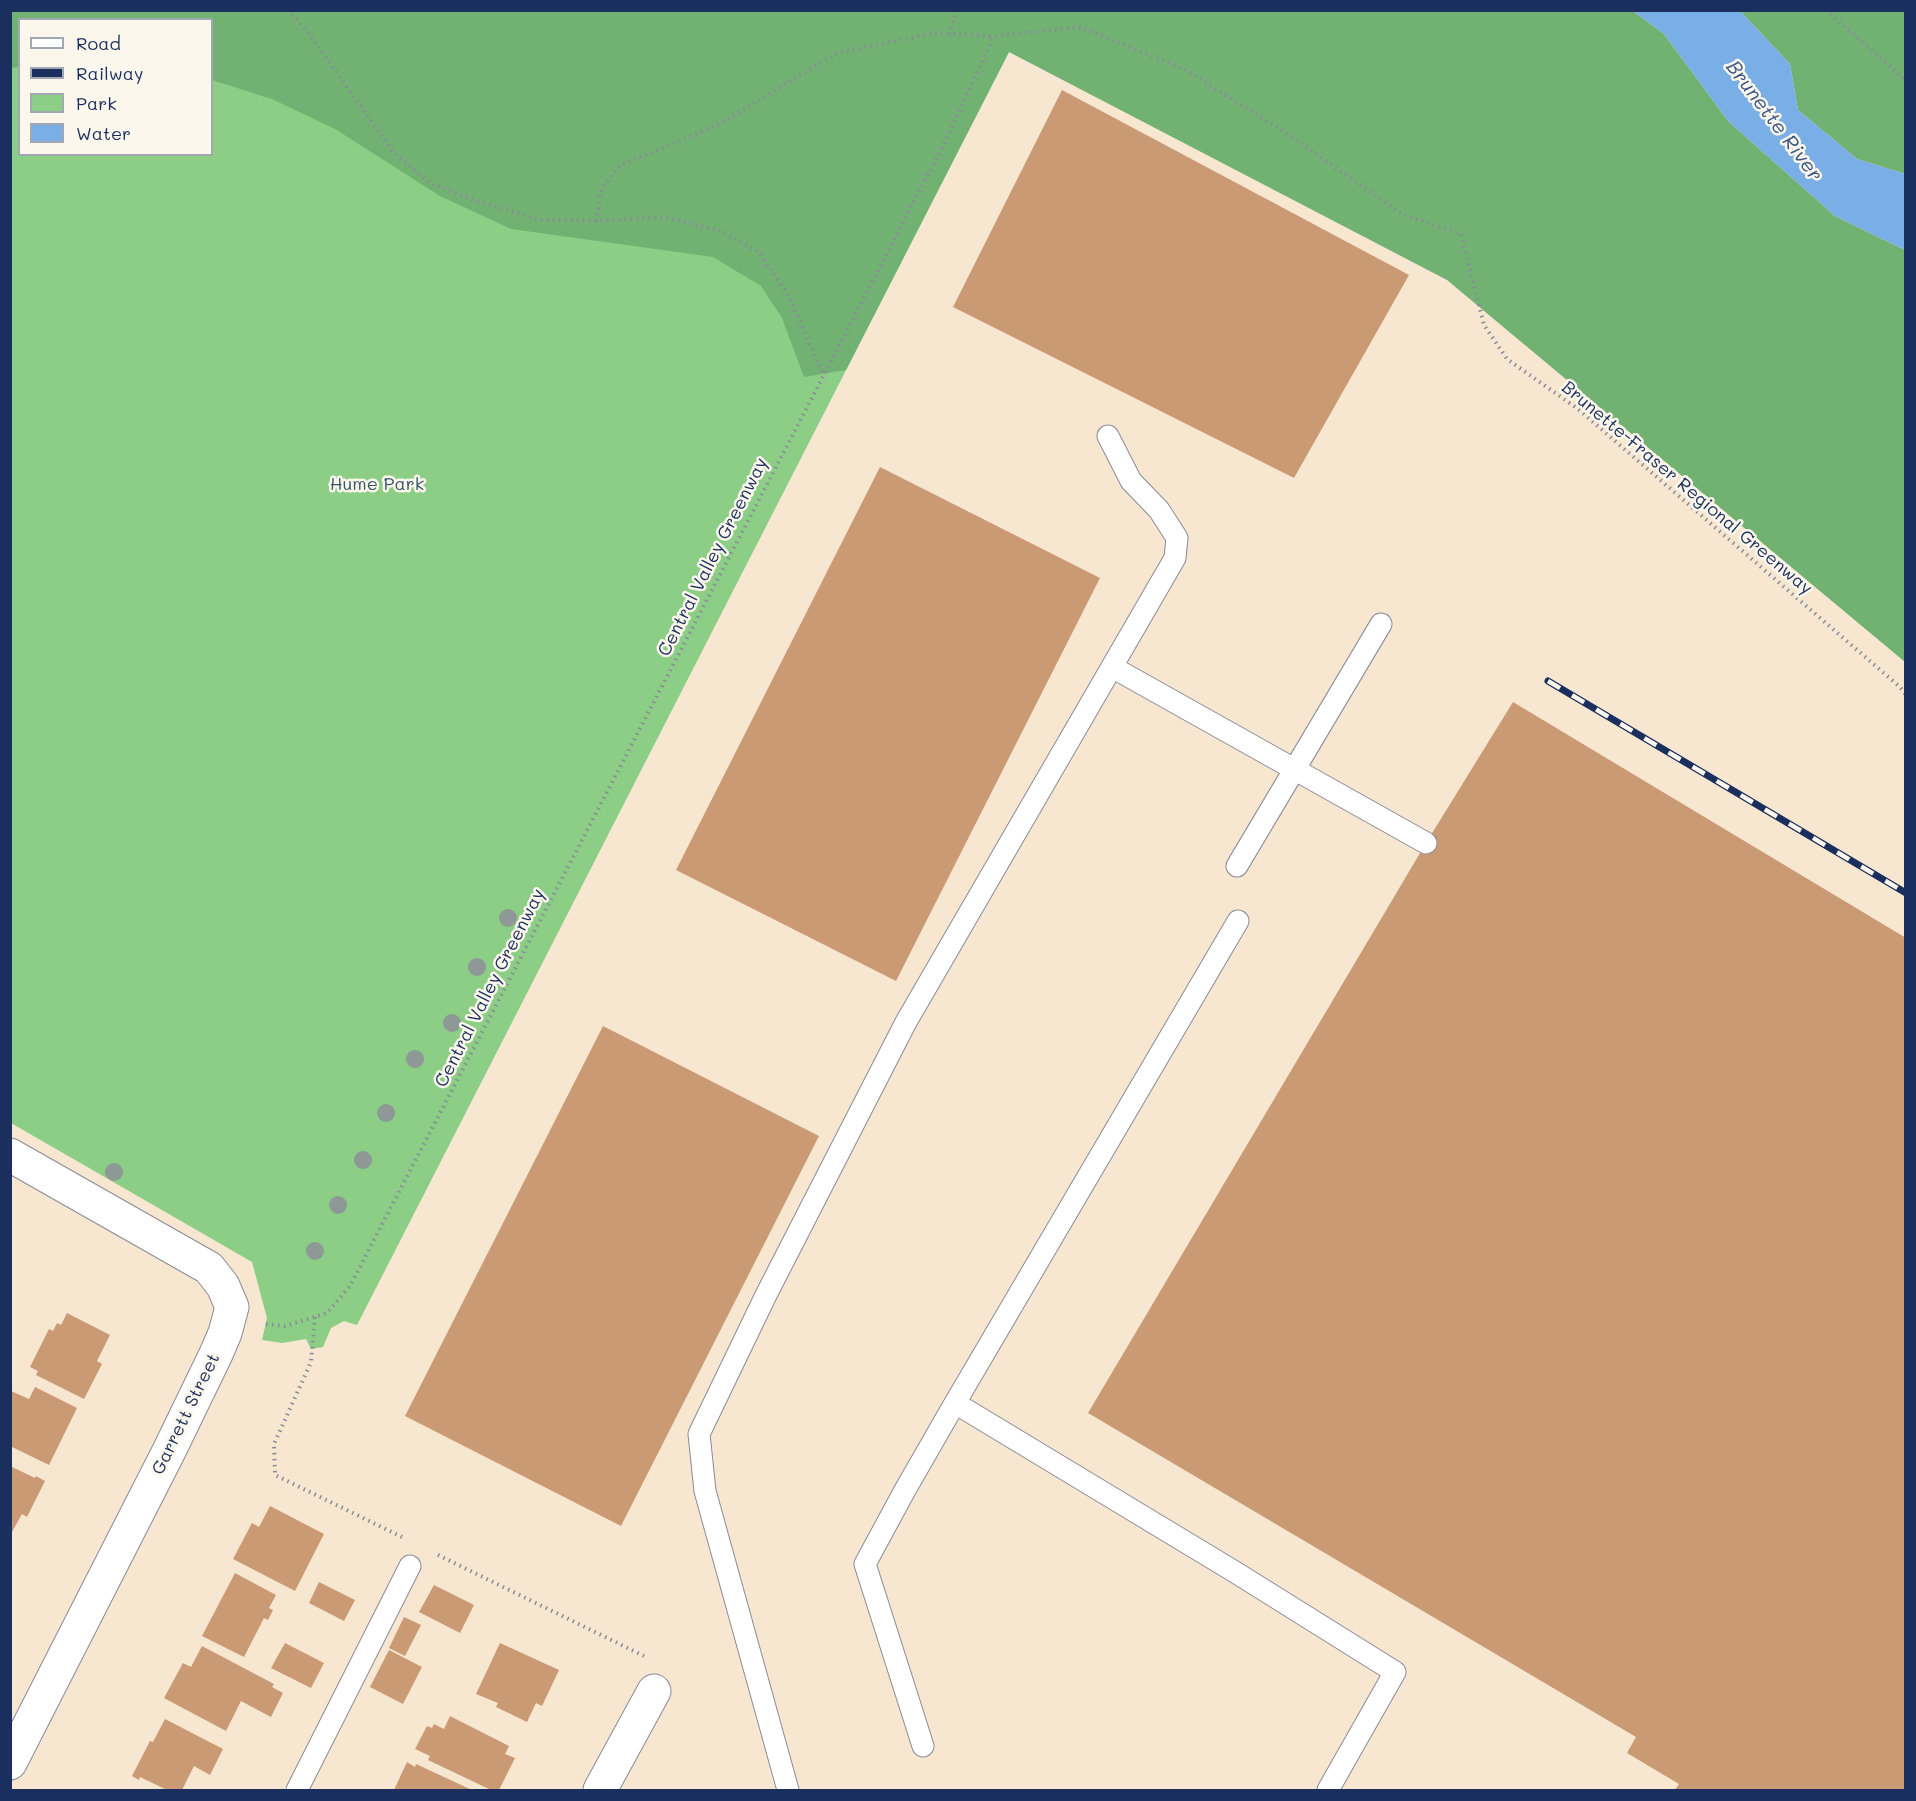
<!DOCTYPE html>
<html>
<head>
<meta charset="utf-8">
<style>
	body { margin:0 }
	#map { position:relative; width:1916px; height:1801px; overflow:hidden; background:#f7e7d1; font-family:Mali,sans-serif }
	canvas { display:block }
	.frame { position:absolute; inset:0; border:12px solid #1b2f5e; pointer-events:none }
	.legend { position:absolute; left:18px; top:18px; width:195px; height:138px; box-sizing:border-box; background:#fbf7ec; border:2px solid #a1a7b3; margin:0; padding:8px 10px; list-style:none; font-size:18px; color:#1b2f5e }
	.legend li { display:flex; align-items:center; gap:12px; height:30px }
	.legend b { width:30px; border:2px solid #a1a7b3 }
</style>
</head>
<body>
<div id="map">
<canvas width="1916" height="1801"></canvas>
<div class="frame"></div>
<ul class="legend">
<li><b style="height:8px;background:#fff"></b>Road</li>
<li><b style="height:8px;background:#1b2f5e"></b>Railway</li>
<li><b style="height:16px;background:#8cce85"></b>Park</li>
<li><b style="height:16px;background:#7aaee7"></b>Water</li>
</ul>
</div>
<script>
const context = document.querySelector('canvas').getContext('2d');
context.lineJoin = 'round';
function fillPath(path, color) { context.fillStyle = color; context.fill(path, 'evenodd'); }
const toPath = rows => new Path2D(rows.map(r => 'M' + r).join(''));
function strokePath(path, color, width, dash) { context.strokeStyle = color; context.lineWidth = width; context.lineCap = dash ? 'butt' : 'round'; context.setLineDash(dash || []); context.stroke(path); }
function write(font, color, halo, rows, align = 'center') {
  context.font = font + ' Mali,sans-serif'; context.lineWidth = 5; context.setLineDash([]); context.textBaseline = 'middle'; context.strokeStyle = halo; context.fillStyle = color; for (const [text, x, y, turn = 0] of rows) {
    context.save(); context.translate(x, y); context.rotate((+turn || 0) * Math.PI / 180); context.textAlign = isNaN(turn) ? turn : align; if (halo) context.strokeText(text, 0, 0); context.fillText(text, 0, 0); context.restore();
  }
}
fillPath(toPath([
	[11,11,1009,52,357,1325,344,1321,331,1328,323,1347,311,1349,306,1339,282,1343,262,1340,267,1318,252,1262,11,1123],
	[20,20,212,20,212,154,20,154]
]), '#8cce85');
fillPath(toPath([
	[11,10,1633,11,1664,34,1728,121,1835,216,1905,250,1905,662,1447,280,1009,52,846,370,804,377,782,318,761,286,713,257,511,229,440,196,335,129,272,99,212,80,212,20,20,20,19,67,11,68],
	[1740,11,1905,11,1905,174,1857,159,1798,110,1790,64]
]), '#71b172');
fillPath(toPath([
	[1633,11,1740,11,1790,64,1798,110,1857,159,1905,174,1905,250,1835,216,1728,121,1664,34]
]), '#7aaee7');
fillPath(toPath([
	[1062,90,1409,275,1294,478,953,307],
	[880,467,1100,578,896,981,676,870],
	[1513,702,1906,938,1906,1790,1675,1790,1679,1784,1627,1753,1636,1737,1088,1413,1426,843],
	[603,1026,819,1136,621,1526,405,1416],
	[67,1313,110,1335,97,1361,102,1364,84,1399,36,1375,38,1371,30,1367,49,1329,53,1331,57,1323,61,1325],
	[35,1387,77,1408,49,1465,10,1446,12,1434,10,1433,12,1422,10,1421,10,1392,11,1391,29,1399],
	[10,1466,35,1478,36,1476,45,1481,27,1517,22,1514,12,1532,10,1531],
	[270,1506,324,1534,295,1591,233,1559,252,1523,259,1527],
	[235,1573,276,1595,269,1608,273,1610,268,1620,264,1618,244,1657,202,1636],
	[319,1582,355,1600,344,1621,309,1603],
	[434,1585,474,1605,460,1633,419,1612],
	[404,1617,421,1625,405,1656,389,1648],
	[285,1643,324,1663,311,1688,271,1668],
	[500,1643,559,1670,542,1706,536,1703,527,1722,496,1707,498,1703,476,1694],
	[202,1646,274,1684,272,1687,283,1693,271,1717,241,1701,226,1731,164,1698,183,1663,191,1667],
	[389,1650,422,1667,403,1704,370,1687],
	[450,1716,509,1746,505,1754,515,1758,499,1790,491,1790,428,1760,430,1756,415,1749,427,1726,432,1728,434,1724,444,1729],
	[165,1719,223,1749,210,1775,194,1766,182,1790,167,1790,140,1777,139,1780,132,1776,150,1741,153,1742],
	[407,1762,415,1767,416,1764,472,1790,394,1790]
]), '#ca9a74');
const service = toPath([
	[1112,667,1426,843],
	[1237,866,1381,624],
	[1238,921,955,1403,1235,1572,1395,1672,1328,1790],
	[923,1746,865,1564,905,1490,955,1403],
	[297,1790,410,1566],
	[788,1790,705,1491,699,1434,766,1295,906,1022,1175,558,1177,538,1159,510,1131,481,1108,436]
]);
const minor = toPath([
	[10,1155,209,1268,223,1286,232,1307,225,1333,216,1354,169,1451,10,1763],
	[600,1790,654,1691]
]);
strokePath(service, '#898b98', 23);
strokePath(minor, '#898b98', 35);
strokePath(toPath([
	[288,10,310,35,393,152,431,184,471,199,540,220,596,221,662,217,716,229,759,252,788,295,823,374],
	[1826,10,1906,81],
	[949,34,957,10],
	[596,221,601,189,621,165,718,125,837,53,935,33,994,36,1080,27,1184,69,1280,129,1404,215,1461,234,1484,325,1507,359,1578,409,1900,687,1906,695],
	[315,1317,311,1362,274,1444,275,1475,402,1537],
	[266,1324,285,1326,327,1313,350,1286,943,146,994,36],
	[438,1555,644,1656]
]), '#898b98', 4, [1.5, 4.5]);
strokePath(service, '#fff', 21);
strokePath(minor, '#fff', 33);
const rail = toPath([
	[1548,681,1906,893]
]);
strokePath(rail, '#1b2f5e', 7);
strokePath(rail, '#fbf7ec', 4.5, [14]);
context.fillStyle = '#8d9897';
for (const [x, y] of [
	[508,918],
	[477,967],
	[452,1023],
	[415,1059],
	[386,1113],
	[363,1160],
	[114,1172],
	[338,1205],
	[315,1251]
]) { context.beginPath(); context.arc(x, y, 9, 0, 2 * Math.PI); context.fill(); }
write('18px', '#375768', '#fbf7ec', [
	["Hume Park",377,484]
]);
write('18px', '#1b2f5e', '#fbf7ec', [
	["Brunette-Fraser Regional Greenway",1687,488,40],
	["Central Valley Greenway",713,557,-63],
	["Central Valley Greenway",490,988,-63],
	["Garrett Street",186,1414,-64]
]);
write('italic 20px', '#385587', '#fbf7ec', [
	["Brunette River",1774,121,53]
]);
</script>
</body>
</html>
